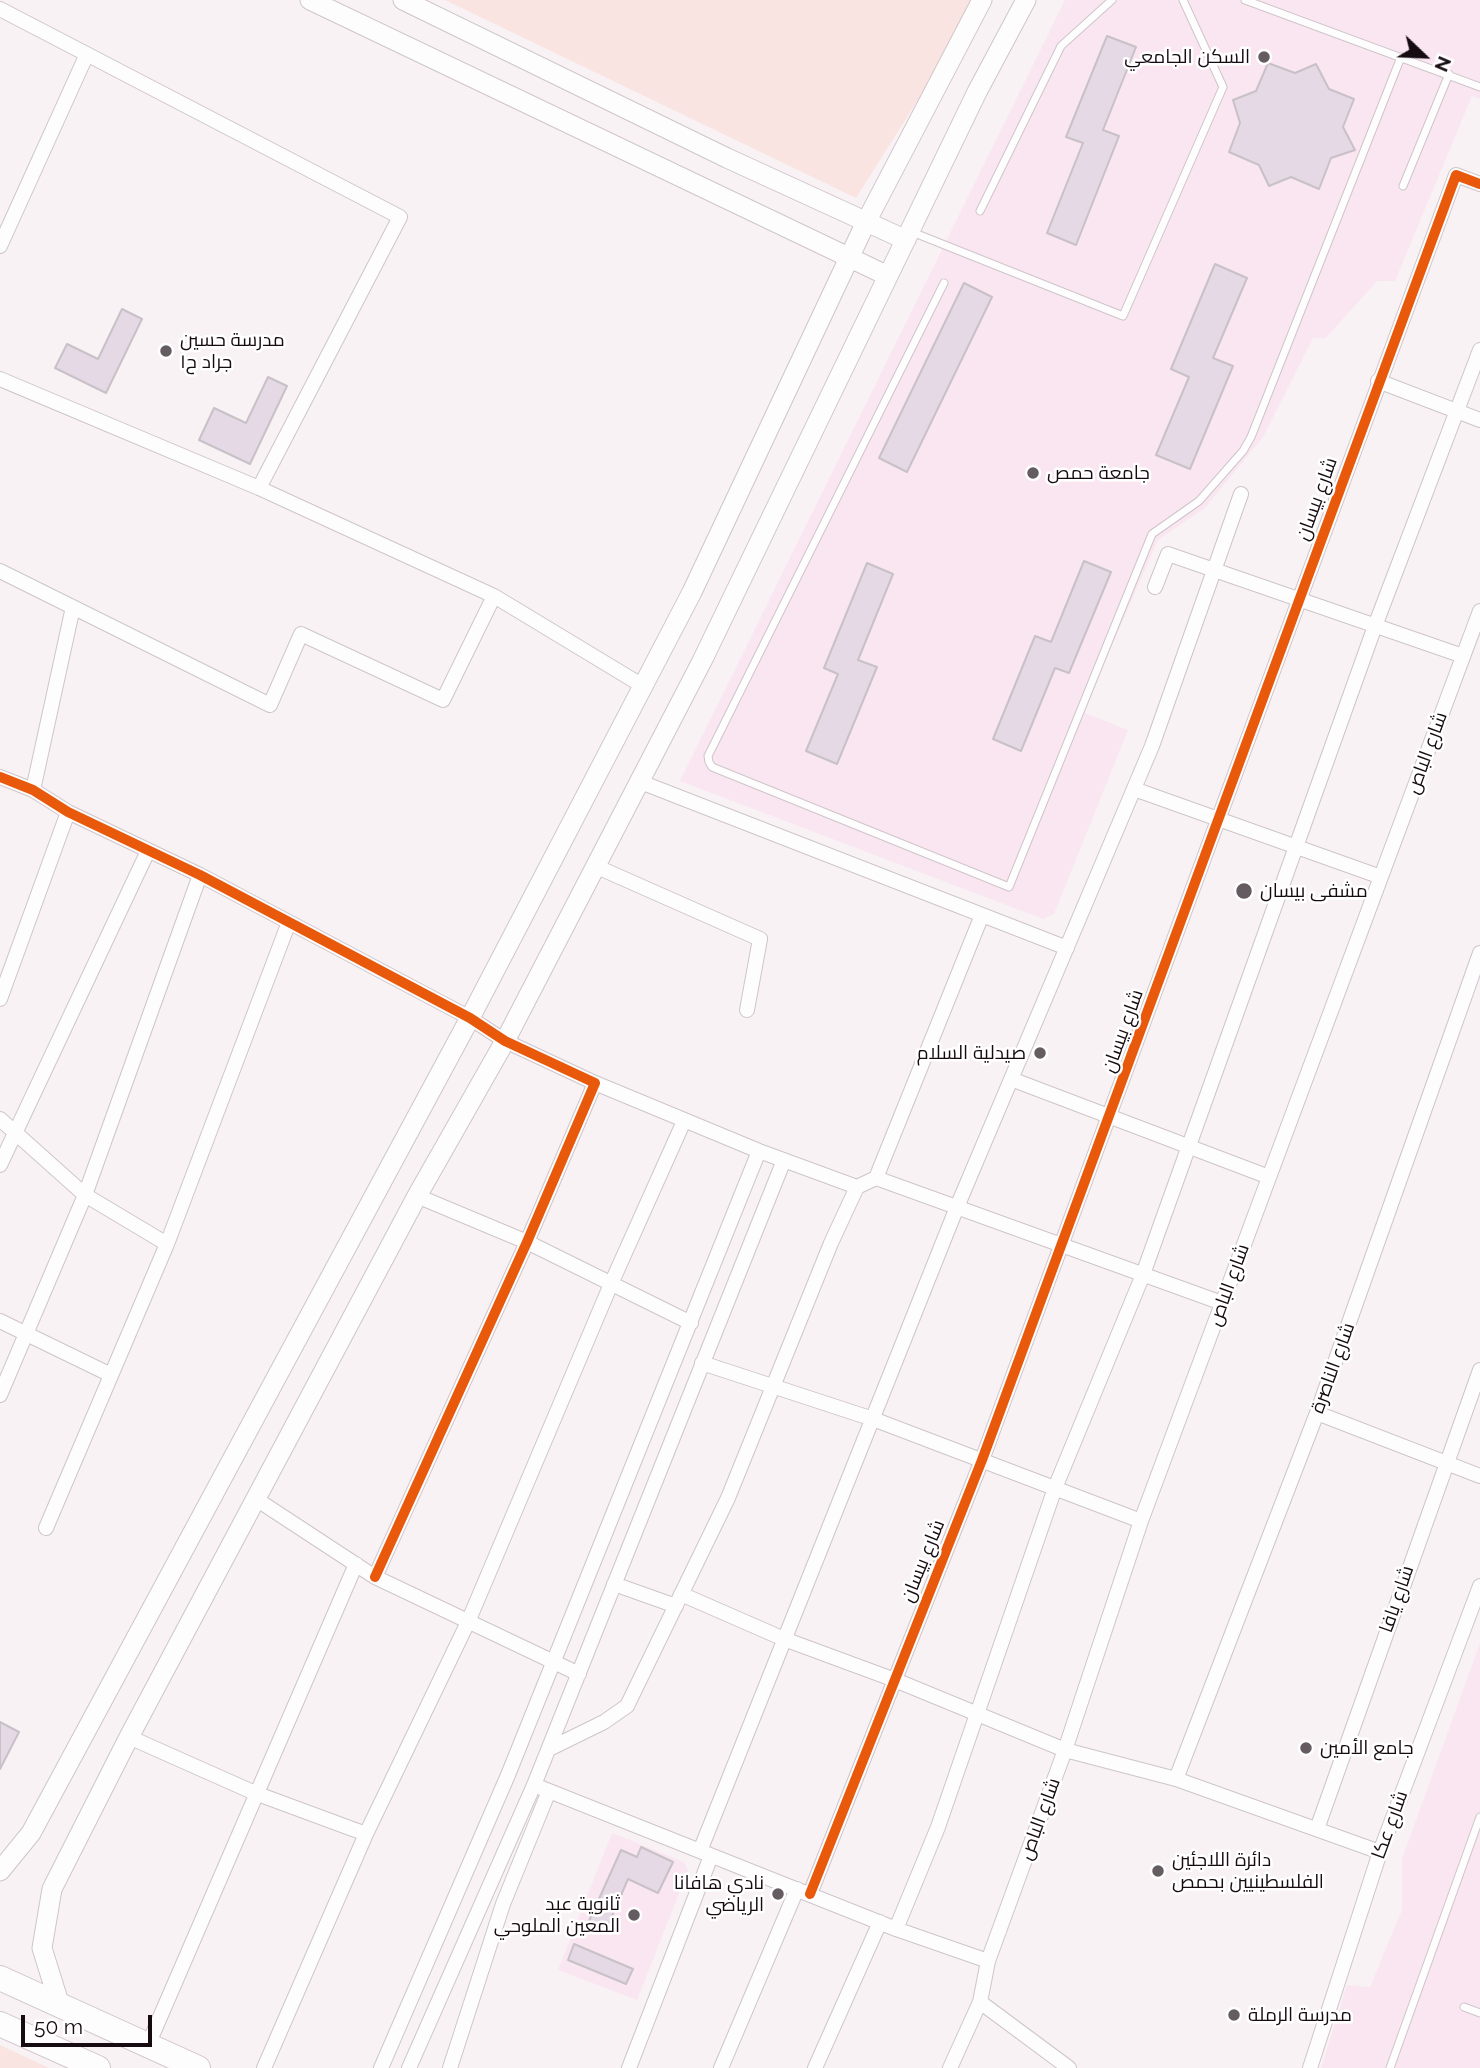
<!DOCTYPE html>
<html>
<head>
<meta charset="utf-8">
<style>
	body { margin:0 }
	#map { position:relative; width:1480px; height:2068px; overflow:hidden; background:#f8f2f5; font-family:Raleway,sans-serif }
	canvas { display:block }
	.north { position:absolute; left:1389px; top:21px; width:70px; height:70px; -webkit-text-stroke:5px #fff; paint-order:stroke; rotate:113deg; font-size:19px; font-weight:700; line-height:28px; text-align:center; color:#150b11 }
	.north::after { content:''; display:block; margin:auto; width:24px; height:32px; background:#150b11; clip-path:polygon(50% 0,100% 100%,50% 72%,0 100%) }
	.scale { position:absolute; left:21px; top:2015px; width:131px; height:32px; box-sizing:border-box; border:4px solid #150b11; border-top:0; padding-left:9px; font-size:21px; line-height:24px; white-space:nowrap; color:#150b11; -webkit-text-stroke:5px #fff; paint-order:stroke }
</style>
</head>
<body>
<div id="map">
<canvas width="1480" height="2068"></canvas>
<div class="north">N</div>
<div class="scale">50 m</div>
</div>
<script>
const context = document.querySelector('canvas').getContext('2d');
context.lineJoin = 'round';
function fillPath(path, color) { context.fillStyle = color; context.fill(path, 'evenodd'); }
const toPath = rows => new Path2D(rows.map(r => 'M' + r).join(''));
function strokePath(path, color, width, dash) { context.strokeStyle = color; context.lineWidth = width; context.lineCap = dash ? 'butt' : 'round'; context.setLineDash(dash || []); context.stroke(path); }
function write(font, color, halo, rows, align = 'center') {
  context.font = font + ' Raleway,Cairo,sans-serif'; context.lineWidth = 5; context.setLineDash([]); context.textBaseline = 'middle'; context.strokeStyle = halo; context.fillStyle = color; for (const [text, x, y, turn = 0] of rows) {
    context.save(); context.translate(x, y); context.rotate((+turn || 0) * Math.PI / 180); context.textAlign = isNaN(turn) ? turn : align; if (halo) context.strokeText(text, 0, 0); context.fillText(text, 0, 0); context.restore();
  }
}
fillPath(toPath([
	[1065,0,1480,0,1480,99,1472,96,1395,281,1377,281,1326,338,1313,338,1263,437,1205,508,1158,540,1083,712,1128,730,1054,914,1043,919,680,781],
	[1480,1643,1480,2068,1321,2068,1347,1985,1370,1987,1402,1910,1402,1859],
	[612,1833,684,1862,688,1871,637,2000,558,1970]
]), '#fae6f0');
fillPath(toPath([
	[445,0,981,0,856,198],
	[0,2045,49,2068,0,2068]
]), '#fae4e1');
const building = toPath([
	[1107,36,1136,47,1103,130,1119,136,1076,245,1047,233,1083,143,1066,137,1107,36],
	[1268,63,1295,73,1316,64,1329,89,1354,99,1343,127,1355,150,1331,158,1319,189,1291,177,1269,186,1259,165,1229,152,1240,123,1233,100,1256,91,1268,63],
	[1215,264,1247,278,1213,358,1233,366,1190,469,1156,455,1189,377,1171,369,1215,264],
	[964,283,992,297,907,472,879,458,964,283],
	[122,309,142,319,106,393,55,368,67,344,98,359,122,309],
	[268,377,287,386,250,464,199,440,214,408,246,423,268,377],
	[1084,561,1111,572,1069,673,1055,668,1021,751,993,739,1035,636,1051,642,1084,561],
	[867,563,893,574,858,660,877,667,837,764,806,751,838,674,824,668,867,563],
	[0,1722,19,1732,0,1769,0,1722],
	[641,1847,673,1862,658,1893,628,1879,607,1928,589,1921,621,1850,637,1857,641,1847],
	[574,1944,633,1969,626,1984,568,1960,574,1944]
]);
fillPath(building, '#e4d9e4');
strokePath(building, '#c8c1c7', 2);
const lane = toPath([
	[1245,0,1480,87],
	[1403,186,1449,74],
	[980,211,1061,46,1112,0],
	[912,232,1123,316,1223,87,1183,0],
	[944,283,708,756,709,762,712,767,1009,887,1152,534,1199,501,1243,451,1251,437,1401,57],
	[1464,2007,1480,2013],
	[1390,2068,1480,1817]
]);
const street = toPath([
	[0,9,400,217,259,488],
	[0,246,87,54],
	[0,379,259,488,494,596,643,686],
	[1378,381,1480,420],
	[0,571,270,705,301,634,443,700,494,596],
	[1155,587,1168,554,1463,656],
	[0,777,33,790,68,812,200,875,470,1018,505,1041,595,1083,527,1242,375,1577],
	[638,781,1067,948],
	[1134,789,1381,877],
	[33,790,73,607],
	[595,866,760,939,747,1010],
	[0,999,68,812],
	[1011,1079,1269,1177],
	[595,1083,759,1151,857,1187],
	[0,1119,85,1195,167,1244],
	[0,1165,148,851],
	[876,1178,1222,1303],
	[417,1196,527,1242,691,1323],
	[0,1321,111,1375],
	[702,1363,873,1419,1141,1521],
	[0,1395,85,1195,200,875],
	[1317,1413,1480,1476],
	[256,1499,375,1577,579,1674],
	[46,1528,167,1244,289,922],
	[614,1584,676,1606],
	[681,1594,784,1639,895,1680,1065,1750,1176,1779,1380,1852],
	[129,1737,255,1793,366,1834],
	[549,1749,604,1722,627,1706,728,1498,831,1243,857,1187,876,1178,982,915],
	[1176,1779,1317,1413,1480,953],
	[534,1785,896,1929,988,1961],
	[1317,1829,1480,1370],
	[700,1851,957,1207,1152,746,1241,494],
	[810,1894,982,1460,1456,175,1480,184],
	[896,1929,938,1827,1055,1488,1142,1277,1375,626,1480,350],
	[148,2045,356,1564],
	[264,2068,366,1834,468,1622,611,1284,684,1121],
	[381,2068,508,1775,759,1151],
	[409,2068,534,1785,784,1160],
	[450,2068,503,1904,549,1791],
	[629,2068,711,1856],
	[721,2068,797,1889],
	[815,2068,880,1922],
	[950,2068,980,2002],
	[1069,2068,980,2002,988,1961,1065,1750,1141,1521,1480,611],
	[1310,2068,1380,1852,1480,1586]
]);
const secondary = toPath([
	[310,0,888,276],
	[403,0,727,158,906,240],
	[0,1871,31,1833,470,1018,692,592,866,222,982,0],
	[60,2006,42,1948,52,1889,129,1737,417,1196,505,1041,702,661,977,92,1026,0]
]);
const highway = toPath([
	[0,1978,198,2068],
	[0,2024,98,2068]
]);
strokePath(lane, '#cec5c9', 9);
strokePath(street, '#cec5c9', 16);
strokePath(secondary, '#cec5c9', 21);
strokePath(highway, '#cec5c9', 26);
strokePath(lane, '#fefdfe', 7);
strokePath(street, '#fefdfe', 14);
strokePath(secondary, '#fefdfe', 19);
strokePath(highway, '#fefdfe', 24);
strokePath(toPath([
	[0,777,33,790,68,812,200,875,470,1018,505,1041,595,1083,527,1242,375,1577],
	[810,1894,982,1460,1456,175,1480,184]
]), '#e8590c', 10);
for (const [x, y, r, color] of [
	[1264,57,7,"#645c61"],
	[166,351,7,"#645c61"],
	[1033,473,7,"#645c61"],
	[1244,891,9,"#645c61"],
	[1040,1053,7,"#645c61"],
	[1306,1748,7,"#645c61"],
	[1158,1871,7,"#645c61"],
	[778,1894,7,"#645c61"],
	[634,1915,7,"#645c61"],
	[1234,2015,7,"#645c61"]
]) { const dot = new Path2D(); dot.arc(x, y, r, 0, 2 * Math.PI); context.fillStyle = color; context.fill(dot); strokePath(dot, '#fff', 2.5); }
write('19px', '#150b11', '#fff', [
	["السكن الجامعي",1250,57,"right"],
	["مدرسة حسين",180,340],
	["جراد ح١",180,362],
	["جامعة حمص",1047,473],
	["مشفى بيسان",1260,891],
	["صيدلية السلام",1026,1053,"right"],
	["جامع الأمين",1320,1748],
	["دائرة اللاجئين",1172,1860],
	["الفلسطينيين بحمص",1172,1882],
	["نادي هافانا",764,1883,"right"],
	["الرياضي",764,1905,"right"],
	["ثانوية عبد",620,1904,"right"],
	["المعين الملوحي",620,1926,"right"],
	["مدرسة الرملة",1248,2015]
], 'left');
write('19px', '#150b11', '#fff', [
	["شارع بيسان",1317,499,-70],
	["شارع الباص",1427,753,-70],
	["شارع بيسان",1123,1031,-70],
	["شارع الباص",1229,1285,-70],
	["شارع الناصرة",1333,1368,-70],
	["شارع بيسان",923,1561,-68],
	["شارع يافا",1397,1599,-71],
	["شارع الباص",1040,1819,-70],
	["شارع عكا",1390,1825,-70]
]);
</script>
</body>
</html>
